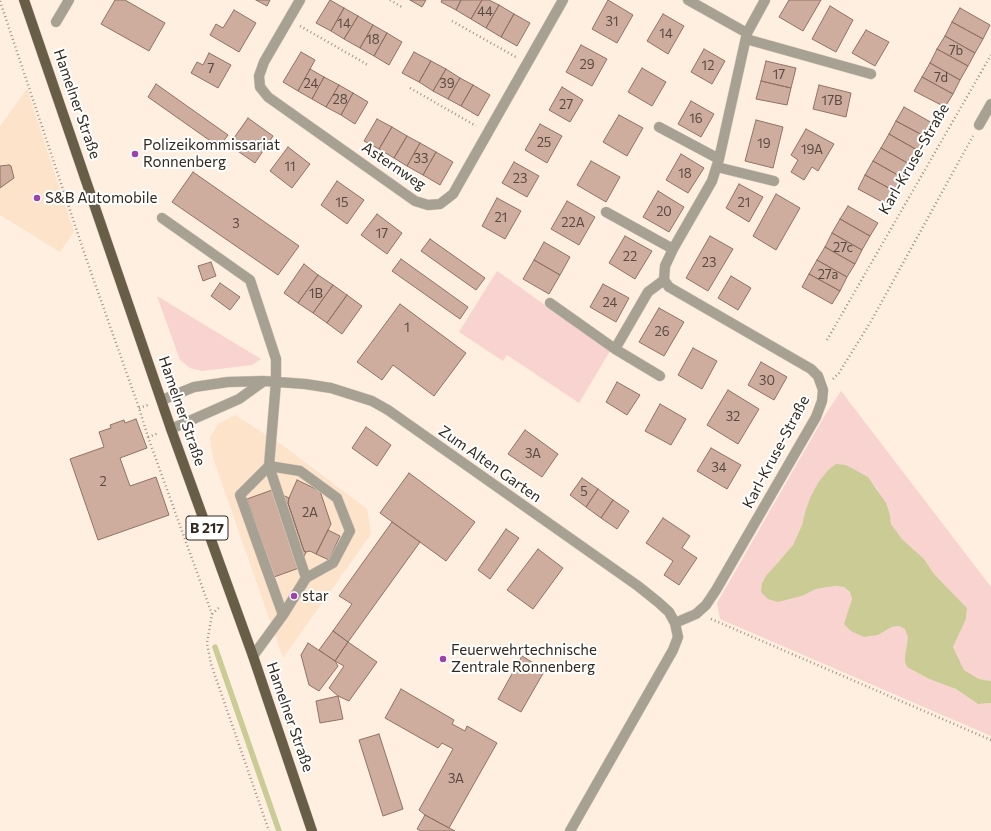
<!DOCTYPE html>
<html>
<head>
<meta charset="utf-8">
<style>
	body { margin:0 }
	canvas { display:block; background:#ffefe0 }
</style>
</head>
<body>
<canvas width="991" height="831"></canvas>
<script>
const context = document.querySelector('canvas').getContext('2d');
context.lineJoin = 'round';
function fillPath(path, color) { context.fillStyle = color; context.fill(path, 'evenodd'); }
const toPath = rows => new Path2D(rows.map(r => 'M' + r).join(''));
function strokePath(path, color, width, dash) { context.strokeStyle = color; context.lineWidth = width; context.lineCap = dash ? 'butt' : 'round'; context.setLineDash(dash || []); context.stroke(path); }
function write(font, color, halo, rows, align = 'center') {
  context.font = font + ' Commissioner,sans-serif'; context.lineWidth = 4; context.setLineDash([]); context.textBaseline = 'middle'; context.strokeStyle = halo; context.fillStyle = color; for (const [text, x, y, turn = 0] of rows) {
    context.save(); context.translate(x, y); context.rotate((+turn || 0) * Math.PI / 180); context.textAlign = isNaN(turn) ? turn : align; if (halo) context.strokeText(text, 0, 0); context.fillText(text, 0, 0); context.restore();
  }
}
fillPath(toPath([
	[27,89,74,232,60,252,0,215,0,126],
	[235,415,285,447,367,509,371,534,283,658,213,458,210,438,218,424]
]), '#fce3ca');
fillPath(toPath([
	[497,271,610,351,579,403,507,355,503,361,459,332],
	[157,296,261,359,252,365,202,371,190,368,180,360],
	[841,391,991,587,991,681,979,679,964,670,953,647,966,619,967,608,934,574,924,559,902,539,891,524,890,515,877,489,868,478,846,465,836,465,828,470,805,512,802,525,793,545,776,564,762,583,786,600,802,596,816,589,835,586,844,587,850,592,852,599,845,624,851,631,878,635,892,627,899,626,906,629,908,637,905,656,905,662,914,671,929,679,956,689,978,704,991,703,991,736,720,619,717,603,825,415]
]), '#f9d3cf');
fillPath(toPath([
	[836,464,846,465,868,477,886,503,890,515,891,524,902,539,924,559,934,574,967,608,966,619,953,647,964,670,979,679,991,681,991,703,978,704,956,689,929,679,907,667,905,662,905,656,908,637,905,629,899,626,892,627,878,635,864,637,851,631,844,624,852,599,850,592,844,587,835,586,816,589,802,596,778,602,768,599,761,592,762,583,766,576,793,545,802,525,805,512,811,496,818,483,828,470]
]), '#cacb95');
strokePath(toPath([
	[215,647,279,831]
]), '#cacb95', 5.5);
const building = toPath([
	[115,0,125,0,165,23,149,51,101,24,115,0],
	[256,0,270,0,267,6,256,0],
	[330,0,344,8,331,31,316,23,330,0],
	[410,0,426,0,422,7,410,0],
	[442,0,461,0,456,10,441,2,442,0],
	[461,0,482,0,471,19,456,10,461,0],
	[482,0,489,0,499,5,486,28,471,19,482,0],
	[608,0,633,15,617,43,592,29,608,0],
	[789,0,821,0,803,31,779,17,789,0],
	[499,5,514,14,501,37,486,28,499,5],
	[830,6,853,20,836,52,812,39,830,6],
	[344,8,358,16,344,39,331,31,344,8],
	[960,8,990,25,983,39,952,22,960,8],
	[234,10,256,23,239,52,210,35,216,24,223,28,234,10],
	[514,14,530,23,517,46,501,37,514,14],
	[663,14,684,26,668,54,647,41,663,14],
	[358,16,373,25,360,48,344,39,358,16],
	[952,22,983,39,975,53,945,36,952,22],
	[373,25,387,33,374,56,360,48,373,25],
	[866,30,889,42,875,66,852,53,866,30],
	[387,33,402,42,389,65,374,56,387,33],
	[945,36,975,53,968,66,937,49,945,36],
	[581,45,607,59,592,86,566,72,581,45],
	[704,49,725,61,712,84,691,72,704,49],
	[937,49,968,66,960,80,930,63,937,49],
	[301,52,315,60,298,91,283,82,301,52],
	[414,52,431,61,419,82,402,73,414,52],
	[209,53,231,65,218,88,191,73,197,62,203,65,209,53],
	[431,61,446,69,433,91,419,82,431,61],
	[766,61,796,68,791,88,761,81,766,61],
	[930,63,960,80,953,94,922,77,930,63],
	[642,68,666,82,652,106,628,92,642,68],
	[310,69,324,77,312,99,298,91,310,69],
	[446,69,460,78,448,99,433,91,446,69],
	[324,77,339,85,326,107,312,99,324,77],
	[922,77,953,94,945,107,914,91,922,77],
	[460,78,473,85,461,106,448,99,460,78],
	[761,81,791,88,787,105,756,99,761,81],
	[156,84,228,135,219,147,148,97,156,84],
	[339,85,353,93,341,115,326,107,339,85],
	[473,85,490,95,478,116,461,106,473,85],
	[819,85,851,93,846,117,813,109,819,85],
	[562,87,583,100,570,122,549,110,562,87],
	[353,93,368,102,355,124,341,115,353,93],
	[691,101,714,114,701,137,678,124,691,101],
	[904,107,934,124,926,137,896,121,904,107],
	[619,115,643,128,627,156,603,142,619,115],
	[248,118,273,136,255,163,229,145,248,118],
	[377,119,392,127,379,149,364,141,377,119],
	[756,120,783,127,773,168,745,161,756,120],
	[896,121,926,137,919,151,889,134,896,121],
	[540,124,562,136,547,163,525,150,540,124],
	[392,127,407,136,394,158,379,149,392,127],
	[806,129,834,144,818,171,812,167,804,180,791,172,798,160,791,155,806,129],
	[889,134,919,151,911,165,881,148,889,134],
	[407,136,420,143,407,166,394,158,407,136],
	[420,143,436,152,423,175,407,166,420,143],
	[288,147,310,164,292,188,270,171,288,147],
	[881,148,911,165,903,178,873,161,881,148],
	[436,152,453,162,440,185,423,175,436,152],
	[681,154,704,168,688,193,666,180,681,154],
	[591,161,620,177,606,202,577,185,591,161],
	[873,161,903,178,896,192,865,175,873,161],
	[514,162,539,176,527,197,502,183,514,162],
	[9,165,11,166,14,178,0,188,0,166,9,165],
	[193,172,299,246,278,275,172,202,193,172],
	[865,175,896,192,888,205,858,189,865,175],
	[337,181,364,200,347,224,321,205,337,181],
	[739,184,763,197,749,222,726,208,739,184],
	[658,191,684,207,669,232,643,217,658,191],
	[776,194,800,208,776,250,753,236,776,194],
	[497,198,521,211,505,239,482,226,497,198],
	[567,201,595,217,579,245,551,229,567,201],
	[848,206,878,223,870,236,840,219,848,206],
	[377,214,402,233,387,254,361,235,377,214],
	[840,219,870,236,862,250,832,233,840,219],
	[832,233,862,250,855,264,825,247,832,233],
	[625,236,652,251,635,279,609,263,625,236],
	[710,236,733,249,708,291,686,278,710,236],
	[430,239,485,278,476,290,421,251,430,239],
	[544,242,570,257,560,275,534,260,544,242],
	[825,247,855,264,847,277,817,260,825,247],
	[401,259,468,307,460,319,392,271,401,259],
	[534,260,560,275,549,294,523,279,534,260],
	[817,260,847,277,840,291,809,274,817,260],
	[211,262,216,276,203,281,198,266,211,262],
	[304,264,318,275,298,303,284,293,304,264],
	[809,274,840,291,832,304,802,287,809,274],
	[318,275,333,285,313,313,298,303,318,275],
	[731,276,751,288,738,310,718,298,731,276],
	[220,283,240,297,230,310,211,296,220,283],
	[603,284,629,298,616,322,590,307,603,284],
	[333,285,347,295,327,323,313,313,333,285],
	[347,295,362,306,342,334,327,323,347,295],
	[400,304,466,353,434,396,393,365,382,380,357,362,400,304],
	[659,308,684,322,664,356,639,342,659,308],
	[693,348,717,361,702,389,678,375,693,348],
	[761,362,787,377,774,400,748,385,761,362],
	[617,382,640,395,627,415,606,402,617,382],
	[728,390,759,409,738,444,707,425,728,390],
	[660,404,686,419,671,445,645,431,660,404],
	[136,419,147,448,120,458,130,486,156,477,169,515,98,540,70,459,104,447,99,432,111,428,110,425,124,420,125,423,136,419],
	[366,427,391,445,377,466,352,448,366,427],
	[525,430,558,454,542,477,508,454,525,430],
	[711,448,741,465,727,489,697,471,711,448],
	[409,473,475,522,446,561,380,513,409,473],
	[582,478,598,489,586,507,570,495,582,478],
	[297,480,320,491,331,524,316,554,310,551,306,552,304,551,288,503,289,498,297,480],
	[598,489,613,500,601,518,586,507,598,489],
	[272,490,289,498,288,503,304,551,306,552,299,568,274,577,247,499,272,490],
	[613,500,629,511,617,529,601,518,613,500],
	[663,518,690,536,682,548,697,558,679,585,664,575,673,561,646,543,663,518],
	[392,522,420,542,348,642,333,631,352,604,339,596,392,522],
	[506,529,519,538,490,579,478,570,506,529],
	[328,530,340,536,329,560,316,554,328,530],
	[538,549,563,568,533,609,507,590,538,549],
	[333,631,348,642,335,661,319,650,333,631],
	[348,642,377,662,349,701,338,696,329,688,344,666,335,661,348,642],
	[308,643,335,661,338,666,319,691,309,685,301,655,308,643],
	[522,656,545,670,521,712,498,699,522,656],
	[401,689,454,720,452,724,465,731,467,726,497,743,449,828,425,815,419,810,453,749,442,743,438,748,385,718,401,689],
	[338,696,343,719,320,723,316,701,338,696],
	[379,734,403,809,383,816,359,740,379,734],
	[425,815,449,828,455,831,421,831,417,829,425,815]
]);
fillPath(building, '#cead9e');
strokePath(building, '#907264', 1);
const minor = toPath([
	[300,0,264,62,259,76,260,87,268,97,415,201,428,205,440,204,453,194,563,0],
	[688,0,747,33],
	[56,22,69,0],
	[746,39,871,74],
	[979,125,991,104],
	[659,127,719,159],
	[717,167,774,181],
	[606,212,673,249],
	[162,218,250,280,276,359,276,382,269,466,306,578,283,615,253,656],
	[550,303,615,349,648,292,664,280],
	[615,349,660,376],
	[162,400,194,387,228,382,264,381,305,384,331,388,372,401,388,410,638,586,658,602,669,612,675,623,678,637,673,650,570,831],
	[171,429,239,399,264,381],
	[283,615,240,495,269,466,300,471,337,498,350,531,333,563,306,578],
	[675,623,696,614,706,605,716,590,816,417,822,401,823,390,818,376,811,369,669,287,664,280,665,266,673,249,712,181,719,159,747,33,765,0]
]);
const major = toPath([
	[24,0,171,429,253,656,312,831]
]);
strokePath(minor, '#dacbbd', 11);
strokePath(major, '#dacbbd', 11);
strokePath(toPath([
	[390,0,402,7],
	[0,1,87,261,139,408,148,437,212,614,207,643,211,664,269,831],
	[452,21,516,57],
	[300,26,368,65],
	[410,88,476,126],
	[827,340,991,55],
	[833,379,839,373,870,323,973,136],
	[139,408,148,405],
	[148,437,159,433],
	[212,614,221,606],
	[711,619,991,740]
]), '#a09387', 2.5, [1, 3]);
strokePath(minor, '#a6a193', 10);
strokePath(major, '#685e47', 10);
for (const [x, y, r, color] of [
	[135,154,4,"#9d42ac"],
	[37,198,4,"#9d42ac"],
	[294,596,4,"#9d42ac"],
	[443,659,4,"#9d42ac"]
]) { const dot = new Path2D(); dot.arc(x, y, r, 0, 2 * Math.PI); context.fillStyle = color; context.fill(dot); strokePath(dot, '#fff', 1.5); }
write('13px', '#594a3f', null, [
	["44",485,12],
	["31",612,22],
	["14",344,24],
	["14",666,34],
	["18",373,40],
	["7b",956,51],
	["29",587,65],
	["12",708,66],
	["7",211,69],
	["17",779,75],
	["7d",941,78],
	["24",311,84],
	["39",447,84],
	["28",340,100],
	["17B",832,101],
	["27",566,105],
	["16",696,119],
	["25",544,143],
	["19",764,144],
	["19A",812,150],
	["33",421,159],
	["11",290,167],
	["18",685,174],
	["23",520,179],
	["15",342,203],
	["21",744,203],
	["20",664,212],
	["21",501,218],
	["22A",573,223],
	["3",236,224],
	["17",382,234],
	["27c",843,248],
	["22",630,257],
	["23",709,263],
	["27a",828,275],
	["1B",316,294],
	["24",610,303],
	["1",407,328],
	["26",662,332],
	["30",767,381],
	["32",733,417],
	["3A",533,454],
	["34",719,468],
	["2",103,482],
	["5",584,492],
	["2A",310,513],
	["3A",456,779]
]);
for (const [x, y, w] of [
	[207,528,42]
]) { const box = new Path2D(); box.roundRect(x - w / 2, y - 12, w, 24, 3); context.fillStyle = '#fff'; context.fill(box); strokePath(box, '#32291f', 1); }
write('bold 14px', '#32291f', null, [
	["B 217",207,528]
]);
write('15px', '#32291f', '#fff', [
	["Hamelner Straße",77,104,71],
	["Karl-Kruse-Straße",914,159,-60],
	["Asternweg",394,166,34],
	["Hamelner Straße",182,411,71],
	["Karl-Kruse-Straße",776,452,-62],
	["Zum Alten Garten",490,464,35],
	["Hamelner Straße",290,717,71]
]);
write('15px', '#32291f', '#fff', [
	["Polizeikommissariat",143,145],
	["Ronnenberg",143,162],
	["S&B Automobile",45,198],
	["star",302,596],
	["Feuerwehrtechnische",451,650],
	["Zentrale Ronnenberg",451,667]
], 'left');
</script>
</body>
</html>
